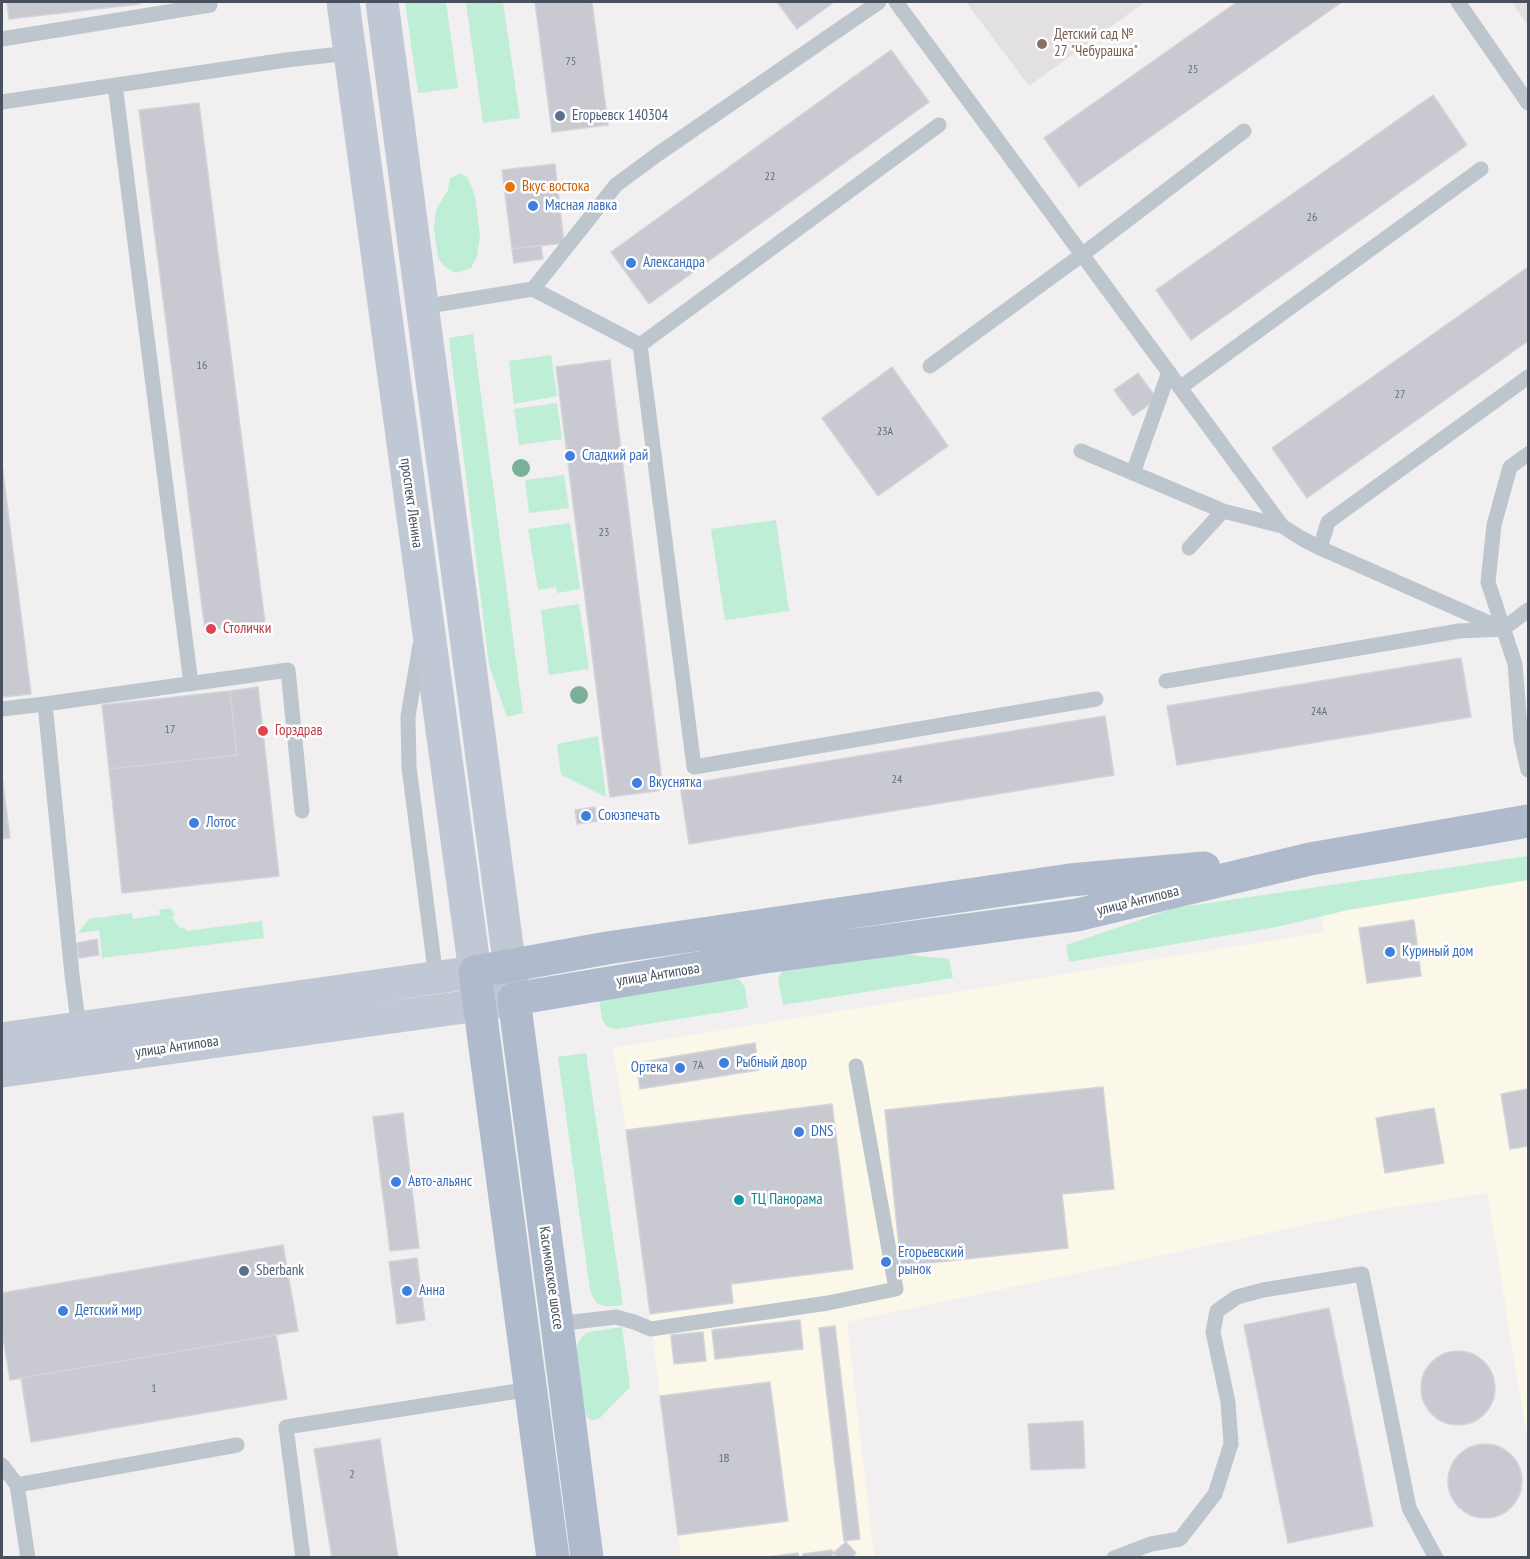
<!DOCTYPE html>
<html>
<head>
<meta charset="utf-8">
<style>
	body { margin:0 }
	#map { position:relative; width:1530px; height:1559px; overflow:hidden; background:#f1efef; font-family:"PT Sans Narrow",sans-serif }
	canvas { display:block }
	.frame { position:absolute; inset:0; border:3px solid #47505c; pointer-events:none }
</style>
</head>
<body>
<div id="map">
<canvas width="1530" height="1559"></canvas>
<div class="frame"></div>
</div>
<script>
const context = document.querySelector('canvas').getContext('2d');
context.lineJoin = 'round';
function fillPath(path, color) { context.fillStyle = color; context.fill(path, 'evenodd'); }
const toPath = rows => new Path2D(rows.map(r => 'M' + r).join(''));
function strokePath(path, color, width, dash) { context.strokeStyle = color; context.lineWidth = width; context.lineCap = dash ? 'butt' : 'round'; context.setLineDash(dash || []); context.stroke(path); }
function write(font, color, halo, rows, align = 'center') {
  context.font = font + ' "PT Sans Narrow",sans-serif'; context.lineWidth = 5; context.setLineDash([]); context.textBaseline = 'middle'; context.strokeStyle = halo; context.fillStyle = color; for (const [text, x, y, turn = 0] of rows) {
    context.save(); context.translate(x, y); context.rotate((+turn || 0) * Math.PI / 180); context.textAlign = isNaN(turn) ? turn : align; if (halo) context.strokeText(text, 0, 0); context.fillText(text, 0, 0); context.restore();
  }
}
fillPath(toPath([
	[1528,880,1528,1442,1487,1193,1371,1211,847,1322,874,1557,681,1557,626,1130,613,1048,1323,932,1322,916,1348,910]
]), '#fbf8e9');
fillPath(toPath([
	[966,2,1145,2,1029,86],
	[1512,2,1528,2,1528,26]
]), '#e2e0e1');
fillPath(toPath([
	[405,2,446,2,458,88,418,93],
	[476,2,503,2,520,118,483,123,466,3],
	[461,173,468,178,475,196,480,236,477,256,471,268,456,273,445,267,438,258,434,228,436,210,448,190,450,178],
	[473,334,523,713,507,717,489,665,449,338],
	[551,355,557,396,514,404,509,361],
	[557,403,562,439,519,445,514,409],
	[564,475,569,508,529,513,525,480],
	[776,520,789,611,725,620,711,529],
	[570,523,580,589,557,593,556,587,538,590,528,529],
	[579,604,589,669,549,675,541,610],
	[598,736,606,797,561,775,557,744],
	[1528,856,1528,880,1348,910,1276,927,1069,962,1066,945,1175,908],
	[170,908,175,915,172,918,181,929,184,927,187,931,262,921,264,938,102,958,99,930,78,933,89,919,132,913,133,919,160,915,159,910],
	[893,953,949,959,953,978,783,1005,778,980,782,971,787,968],
	[735,978,740,980,745,988,748,1008,616,1029,607,1027,602,1019,599,999],
	[586,1053,623,1305,612,1306,604,1306,597,1303,593,1297,590,1290,558,1057],
	[622,1327,630,1387,600,1418,594,1420,591,1420,588,1418,584,1412,576,1353,577,1346,580,1339,586,1333,594,1331]
]), '#beeed5');
const building = toPath([
	[7,2,140,2,140,4,9,19,7,2],
	[535,2,592,2,608,125,552,132,535,2],
	[777,2,834,2,797,29,777,2],
	[1237,2,1342,2,1079,187,1044,138,1237,2],
	[891,50,929,102,649,304,611,252,891,50],
	[1433,95,1467,145,1191,340,1156,290,1433,95],
	[199,103,265,623,205,630,139,110,199,103],
	[555,164,564,243,512,249,502,170,555,164],
	[541,245,543,259,514,263,512,249,541,245],
	[1528,267,1528,341,1307,498,1272,448,1528,267],
	[610,360,663,790,610,797,556,367,610,360],
	[892,367,948,446,878,496,822,418,892,367],
	[1138,373,1157,399,1133,416,1114,390,1138,373],
	[2,464,31,694,2,697,2,464],
	[1461,658,1471,717,1177,765,1167,706,1461,658],
	[258,687,279,876,122,893,109,769,237,755,230,691,258,687],
	[230,691,237,755,109,769,102,705,230,691],
	[1105,716,1114,775,689,844,680,785,1105,716],
	[2,776,10,838,2,839,2,776],
	[595,807,597,821,577,824,575,810,595,807],
	[1414,920,1421,976,1367,983,1359,928,1414,920],
	[97,939,99,955,79,958,77,943,97,939],
	[755,1043,759,1070,640,1089,636,1063,755,1043],
	[1103,1087,1114,1189,1062,1194,1068,1248,901,1266,885,1110,1103,1087],
	[1528,1089,1528,1146,1510,1149,1501,1094,1528,1089],
	[832,1104,853,1269,731,1284,733,1303,650,1314,626,1130,832,1104],
	[1434,1108,1444,1163,1385,1173,1376,1118,1434,1108],
	[403,1113,419,1248,390,1251,373,1117,403,1113],
	[283,1245,298,1331,10,1380,2,1331,2,1293,283,1245],
	[417,1258,425,1320,397,1324,389,1262,417,1258],
	[1329,1308,1373,1526,1288,1543,1244,1325,1329,1308],
	[800,1320,803,1349,715,1359,712,1330,800,1320],
	[835,1326,860,1539,844,1541,819,1328,835,1326],
	[703,1332,706,1361,674,1364,671,1335,703,1332],
	[276,1335,287,1399,31,1442,21,1378,276,1335],
	'1421 1388a37 37 0 1 1 74 0a37 37 0 1 1-74 0Z',
	[770,1382,788,1521,678,1535,660,1396,770,1382],
	[1083,1421,1085,1468,1031,1470,1028,1424,1083,1421],
	[380,1439,398,1558,332,1558,314,1449,380,1439],
	'1448 1481a37 37 0 1 1 74 0a37 37 0 1 1-74 0Z',
	[846,1542,856,1553,851,1558,838,1558,833,1553,846,1542],
	[832,1550,833,1558,803,1558,803,1554,832,1550],
	[798,1553,799,1558,761,1558,798,1553]
]);
fillPath(building, '#c9cad1');
strokePath(building, '#d3d4da', 1.5);
strokePath(toPath([
	[896,2,1282,526,1301,538,1320,548,1503,629],
	[1458,2,1528,103],
	[2,39,210,5],
	[115,85,191,684],
	[2,102,286,60,350,53],
	[939,125,640,345,694,767,1096,699],
	[533,289,616,185,658,154,879,2],
	[422,307,533,289,640,345],
	[930,366,1083,254,1244,131],
	[1181,387,1481,169],
	[1081,451,1223,511,1282,526],
	[1528,454,1510,467,1494,525,1488,582,1515,664,1521,739,1528,770],
	[1133,473,1169,372],
	[1189,548,1223,511],
	[1320,548,1328,522,1528,377],
	[420,645,408,716,409,767,436,978],
	[1166,681,1459,631,1503,629,1528,610],
	[2,709,45,704],
	[79,1028,72,975,45,704,288,670,302,811],
	[557,1324,616,1317,634,1322,651,1329,828,1303,896,1289,856,1066],
	[2,1465,17,1485,28,1558],
	[17,1485,237,1445],
	[303,1558,286,1427,531,1389],
	[1114,1558,1151,1544,1180,1539,1215,1494,1231,1444,1228,1402,1213,1332,1217,1311,1237,1297,1263,1290,1362,1274,1409,1508,1436,1558]
]), '#bdc5cd', 15);
strokePath(toPath([
	[2,1039,475,972,343,2],
	[2,1071,479,1005,514,999,382,2]
]), '#c0c8d5', 33);
strokePath(toPath([
	[553,1558,475,972,607,948,1070,880,1204,868],
	[587,1558,557,1324,514,999,758,958,1077,915,1310,859,1528,821]
]), '#afbbcd', 33);
context.fillStyle = '#7ab09a';
for (const [x, y] of [
	[521,468],
	[579,695]
]) { context.beginPath(); context.arc(x, y, 9, 0, 2 * Math.PI); context.fill(); }
for (const [x, y, r, color] of [
	[1042,44,6,"#8d6e63"],
	[560,116,6,"#5c6f8a"],
	[510,187,6,"#e8710a"],
	[533,206,6,"#3f7fe0"],
	[631,263,6,"#3f7fe0"],
	[570,456,6,"#3f7fe0"],
	[211,629,6,"#e0444e"],
	[263,731,6,"#e0444e"],
	[637,783,6,"#3f7fe0"],
	[586,816,6,"#3f7fe0"],
	[194,823,6,"#3f7fe0"],
	[1390,952,6,"#3f7fe0"],
	[724,1063,6,"#3f7fe0"],
	[680,1068,6,"#3f7fe0"],
	[799,1132,6,"#3f7fe0"],
	[396,1182,6,"#3f7fe0"],
	[739,1200,6,"#0f9aa8"],
	[886,1262,6,"#3f7fe0"],
	[244,1271,6,"#5c6f8a"],
	[407,1291,6,"#3f7fe0"],
	[63,1311,6,"#3f7fe0"]
]) { const dot = new Path2D(); dot.arc(x, y, r, 0, 2 * Math.PI); context.fillStyle = color; context.fill(dot); strokePath(dot, '#fff', 2); }
write('12px', '#686e79', null, [
	["75",571,62],
	["25",1193,70],
	["22",770,177],
	["26",1312,218],
	["16",202,366],
	["27",1400,395],
	["23А",885,432],
	["23",604,533],
	["24А",1319,712],
	["17",170,730],
	["24",897,780],
	["7А",698,1066],
	["1",154,1389],
	["1В",724,1459],
	["2",352,1475]
]);
write('15px', '#785e54', '#fff', [
	["Детский сад №",1054,35],
	["27 \"Чебурашка\"",1054,52]
], 'left');
write('15px', '#4e5e75', '#fff', [
	["Егорьевск 140304",572,116],
	["Sberbank",256,1271]
], 'left');
write('15px', '#c56008', '#fff', [
	["Вкус востока",522,187]
], 'left');
write('15px', '#366cbe', '#fff', [
	["Мясная лавка",545,206],
	["Александра",643,263],
	["Сладкий рай",582,456],
	["Вкуснятка",649,783],
	["Союзпечать",598,816],
	["Лотос",206,823],
	["Куриный дом",1402,952],
	["Рыбный двор",736,1063],
	["Ортека",668,1068,"right"],
	["DNS",811,1132],
	["Авто-альянс",408,1182],
	["Егорьевский",898,1253],
	["рынок",898,1270],
	["Анна",419,1291],
	["Детский мир",75,1311]
], 'left');
write('15px', '#47505c', '#fff', [
	["проспект Ленина",411,503,82],
	["улица Антипова",1138,901,-14],
	["улица Антипова",658,975,-9],
	["улица Антипова",177,1047,-8],
	["Касимовское шоссе",551,1278,82]
]);
write('15px', '#be3a42', '#fff', [
	["Столички",223,629],
	["Горздрав",275,731]
], 'left');
write('15px', '#0d838f', '#fff', [
	["ТЦ Панорама",751,1200]
], 'left');
</script>
</body>
</html>
